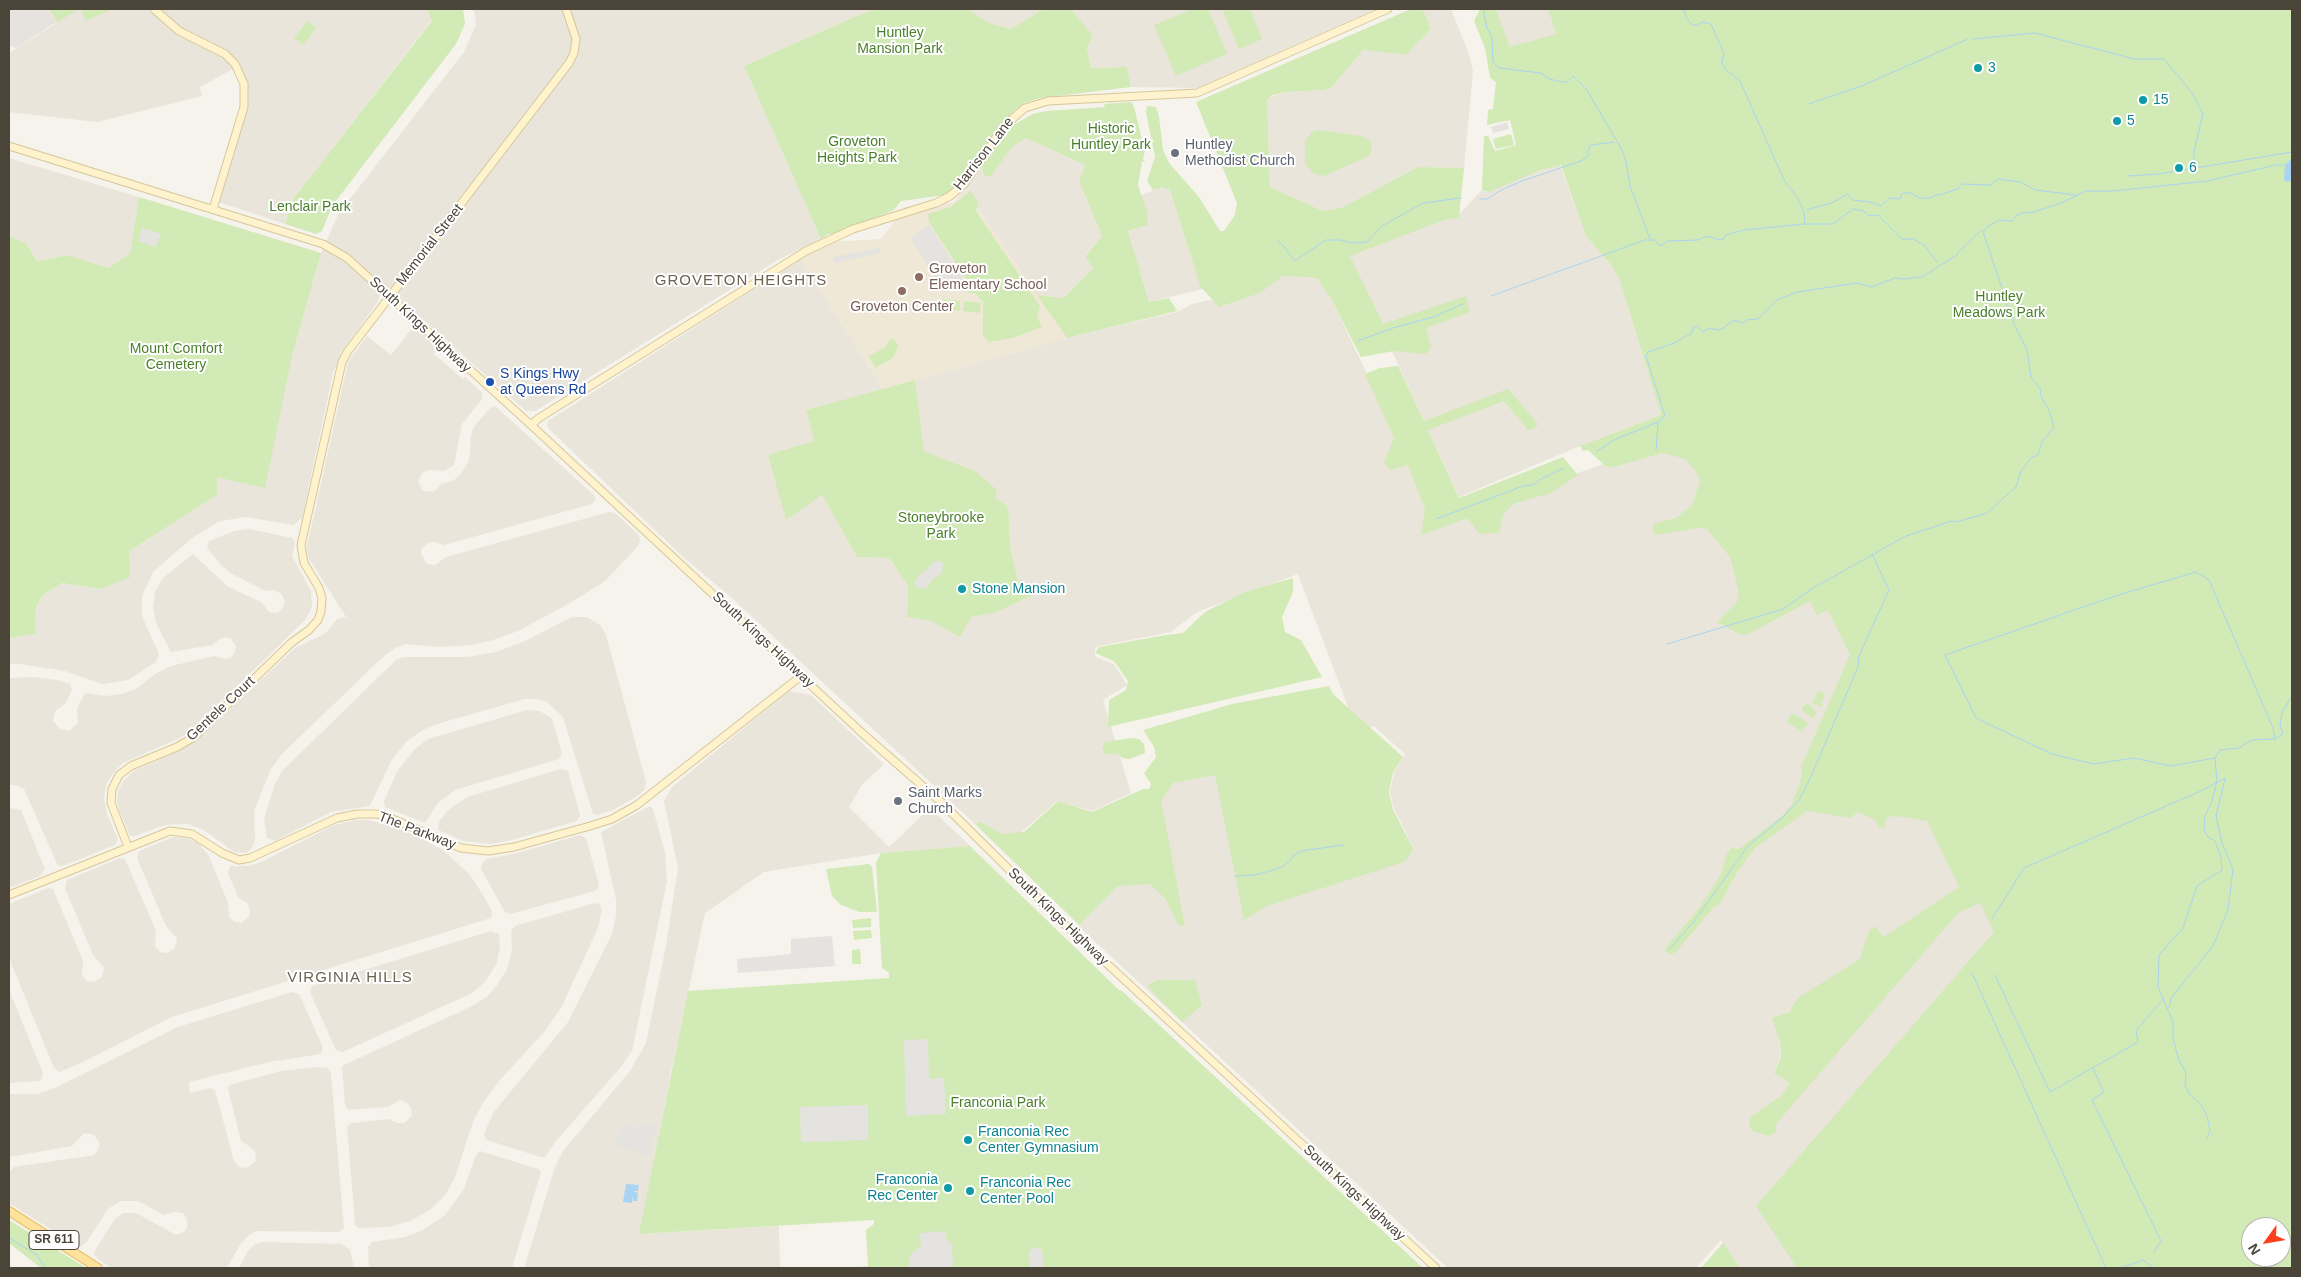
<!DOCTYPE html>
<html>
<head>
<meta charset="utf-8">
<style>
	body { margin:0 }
	#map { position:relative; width:2301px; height:1277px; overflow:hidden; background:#f6f3ec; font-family:Arial,sans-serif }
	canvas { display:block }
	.frame { position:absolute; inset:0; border:10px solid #4b4439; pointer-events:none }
	.north { position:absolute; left:2241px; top:1217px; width:50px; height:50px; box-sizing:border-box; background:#fff; border:1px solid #b7b4b0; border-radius:50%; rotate:238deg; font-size:14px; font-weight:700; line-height:20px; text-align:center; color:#4b4439 }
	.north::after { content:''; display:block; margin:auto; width:18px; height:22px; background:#fc3f1d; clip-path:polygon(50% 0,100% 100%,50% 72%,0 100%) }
</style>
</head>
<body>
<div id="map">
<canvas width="2301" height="1277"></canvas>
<div class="frame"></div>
<div class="north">N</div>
</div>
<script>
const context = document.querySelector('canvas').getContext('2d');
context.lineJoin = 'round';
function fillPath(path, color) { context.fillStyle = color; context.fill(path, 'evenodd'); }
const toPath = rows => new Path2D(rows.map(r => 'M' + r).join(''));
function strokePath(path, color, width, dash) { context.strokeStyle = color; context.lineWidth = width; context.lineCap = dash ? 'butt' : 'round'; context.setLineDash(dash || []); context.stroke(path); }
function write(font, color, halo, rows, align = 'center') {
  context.font = font + ' Arial,sans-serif'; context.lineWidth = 4; context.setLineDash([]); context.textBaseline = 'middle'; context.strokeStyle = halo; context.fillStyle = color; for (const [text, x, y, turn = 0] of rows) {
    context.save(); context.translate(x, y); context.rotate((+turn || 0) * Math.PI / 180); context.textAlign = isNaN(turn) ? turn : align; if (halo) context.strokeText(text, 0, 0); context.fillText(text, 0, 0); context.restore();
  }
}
fillPath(toPath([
	[46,9,427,9,432,20,293,199,285,224,218,202,248,108,248,86,240,65,200,87,202,96,97,122,9,112,9,53,55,24],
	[474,9,878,9,854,17,744,66,821,239,776,261,535,411,526,411,384,285,377,303,341,353,333,373,302,518,293,525,246,517,220,521,192,538,153,572,142,596,142,616,159,654,156,662,128,680,102,684,65,671,20,664,9,664,9,638,35,634,36,607,43,595,62,583,101,589,129,551,217,495,217,477,292,356,321,253,339,213,464,52,476,25],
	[968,9,1043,9,1011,29,989,23],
	[1071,9,1376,9,1197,88,1131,87,1127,67,1091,68,1087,48,1093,35],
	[1423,9,1451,9,1470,57,1473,72,1464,168,1418,167,1343,207,1323,211,1270,187,1267,100,1273,96,1287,92,1324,90,1332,87,1363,50,1406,55,1431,29],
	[1496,9,1548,9,1556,34,1510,48],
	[1026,138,1085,165,1079,181,1102,236,1085,255,1093,268,1062,298,1037,295,964,187,981,166,984,175,990,176,1012,147],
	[9,158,139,197,130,254,108,268,68,255,37,261,26,243,9,236],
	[1560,165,1586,236,1611,265,1620,281,1661,415,1580,446,1459,497,1348,256,1461,212,1482,190,1486,192,1538,171],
	[1162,186,1170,190,1200,286,1203,289,1149,302,1128,231,1148,225,1140,196],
	[801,259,883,389,806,410,814,441,786,519,822,495,857,557,889,558,908,586,907,617,931,621,944,626,971,617,994,613,1028,587,1018,581,1010,546,1009,516,1007,506,994,498,975,471,924,451,915,380,1067,338,1177,312,1192,304,1258,289,1283,273,1320,276,1438,521,1697,432,1822,596,1962,888,1775,1021,1780,1040,1780,1057,1774,1072,1795,1087,1971,885,1996,934,1799,1268,1739,1268,1721,1240,1696,1268,1448,1268,1078,926,1098,896,1156,786,1217,772,1397,855,1413,847,1394,809,1390,792,1394,772,1405,754,1374,726,1357,731,1298,574,1197,612,1171,632,1095,647,1095,657,1114,664,1127,685,1103,700,1131,793,1092,811,1057,801,1002,849,732,598,682,556,547,427,548,421],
	[415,325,439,347,434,354,463,379,465,377,482,393,482,399,462,424,454,465,444,471,429,470,422,473,418,481,423,491,433,492,442,484,454,480,461,474,469,460,471,437,473,428,490,408,495,406,595,496,595,500,592,504,444,545,434,542,428,543,422,548,421,554,427,564,435,565,446,557,609,512,615,513,639,535,640,540,638,546,605,581,570,603,518,631,493,640,471,645,440,647,406,644,395,648,385,655,282,754,271,769,254,811,255,840,252,848,247,853,234,852,204,830,187,824,165,825,135,836,130,836,119,810,117,802,118,791,123,781,134,771,179,751,205,733,295,648,326,633,337,619,346,617,308,557,308,551,306,551,348,362,367,336,391,355],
	[249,529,292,538,295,543,292,556,311,591,312,607,305,620,198,724,182,737,123,763,114,772,106,785,104,799,107,814,118,839,115,845,63,866,58,866,24,789,16,785,9,785,9,678,32,677,58,680,70,684,72,690,65,704,55,711,53,721,60,729,69,731,78,723,77,708,85,693,106,696,122,694,136,689,155,674,171,666,214,656,224,659,231,658,235,652,236,646,231,639,226,637,220,639,212,645,171,652,156,623,153,607,155,592,163,578,193,554,227,586,261,602,269,612,276,613,281,611,285,602,282,594,274,590,265,591,232,574,221,565,207,548,209,541,234,531],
	[572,617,587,617,601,626,606,635,646,782,645,789,639,795,613,810,598,815,593,814,563,717,547,702,536,699,525,699,437,724,421,731,407,741,391,761,370,806,331,812,275,841,267,838,264,818,275,784,282,771,396,660,403,657,468,657,496,652,525,641],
	[789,691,811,695,884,764,862,785,849,807,889,847,930,808,970,846,881,853,764,872,705,913,671,1072,640,1234,779,1226,780,1268,647,1268,643,1266,642,1268,524,1268,555,1167,563,1151,630,1071,646,1043,666,946,678,868,664,801,672,787],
	[527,710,540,711,552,719,562,753,559,759,455,790,438,803,425,823,385,807,384,801,398,770,415,749,428,739],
	[561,769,568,771,580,815,577,821,512,840,491,844,463,841,438,830,439,822,447,811,467,797],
	[650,806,653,809,665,852,667,881,632,1051,620,1068,556,1141,545,1157,540,1157,487,1140,484,1134,493,1113,568,1022,612,934,616,916,616,900,601,832],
	[9,808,21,810,45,869,40,876,9,888],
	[354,820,368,820,392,826,421,838,444,851,470,875,485,898,492,912,491,918,172,1017,87,1060,60,1072,54,1068,9,958,9,904,48,888,53,889,83,961,82,975,87,981,94,982,102,977,104,968,93,955,65,888,67,880,120,858,125,859,156,931,155,946,160,952,167,953,175,948,177,938,166,926,137,858,139,851,173,837,187,838,198,843,209,856,228,903,229,917,235,922,241,923,249,917,250,909,247,903,238,897,228,873,230,866,249,866,261,862,332,826],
	[580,835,586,838,599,885,598,888,595,891,510,914,505,912,481,869,482,864,486,859,517,853],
	[595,903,600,905,602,910,598,928,562,1006,545,1031,500,1080,483,1103,473,1122,455,1177,446,1194,430,1210,410,1221,389,1227,358,1228,355,1224,347,1126,352,1123,389,1119,398,1123,404,1123,411,1117,412,1112,411,1107,406,1102,400,1100,388,1107,348,1110,345,1105,342,1066,470,1007,487,997,498,984,507,969,512,949,511,931,515,926],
	[491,931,499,934,500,948,496,965,485,982,472,993,343,1052,336,1050,310,992,312,986],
	[9,990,43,1073,42,1078,39,1081,9,1083],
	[292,992,299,994,323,1047,321,1054,269,1062,189,1082,190,1093,210,1088,215,1090,234,1161,239,1167,247,1168,255,1162,256,1154,252,1148,241,1141,228,1089,229,1085,281,1071,317,1067,328,1068,331,1073,344,1228,339,1232,257,1231,249,1235,240,1245,227,1268,112,1268,98,1259,94,1254,95,1250,115,1219,123,1213,136,1213,176,1235,184,1232,187,1227,187,1219,183,1213,175,1212,164,1215,138,1201,120,1201,108,1209,86,1243,79,1247,9,1203,9,1172,14,1167,94,1155,98,1150,100,1144,94,1135,88,1133,83,1134,72,1146,9,1157,9,1094,37,1094,55,1088,178,1027],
	[480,1151,538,1169,541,1172,512,1268,369,1268,368,1247,372,1242,405,1237,421,1231,444,1216,464,1189,476,1155],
	[263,1242,341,1244,350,1250,354,1268,239,1268,248,1251,255,1244]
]), '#eae5da');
fillPath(toPath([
	[9,9,46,9,55,23,16,48,9,45]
]), '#e6e2dd');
fillPath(toPath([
	[964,187,1067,338,883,389,801,259,829,242,881,239,905,207,954,202]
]), '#efe8d6');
fillPath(toPath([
	[49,9,78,9,58,22],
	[81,9,112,9,86,21],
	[427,9,463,9,465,24,456,44,332,206,322,231,316,234,285,224,293,199,432,21],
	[877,9,968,9,989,23,1011,29,1043,9,1071,9,1093,35,1087,48,1091,68,1127,67,1131,87,1040,98,1024,103,1016,109,998,127,953,191,945,195,901,201,894,210,834,234,829,234,821,239,744,66,854,17],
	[1193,9,1208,9,1227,54,1176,76,1154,25],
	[1222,9,1250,9,1262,39,1239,49],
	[1411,9,1423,9,1431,29,1406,55,1363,50,1332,87,1324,90,1287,92,1273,95,1267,100,1270,187,1323,211,1343,207,1418,167,1464,168,1459,218,1444,220,1350,256,1383,324,1466,296,1470,312,1426,328,1431,347,1426,354,1394,351,1361,357,1330,297,1318,279,1310,277,1283,276,1260,293,1219,307,1200,286,1170,190,1162,187,1153,190,1147,181,1155,157,1146,112,1147,106,1156,107,1159,117,1163,150,1169,163,1199,197,1220,231,1224,231,1235,215,1237,203,1196,102],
	[1480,9,1496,9,1510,47,1556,34,1548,9,2292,9,2292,1268,1797,1268,1756,1206,1994,932,1980,903,1958,913,1776,1124,1776,1132,1769,1136,1752,1131,1749,1124,1751,1117,1782,1095,1790,1083,1774,1073,1781,1057,1780,1041,1772,1018,1789,1012,1798,998,1860,959,1869,931,1875,926,1883,936,1887,935,1959,887,1927,821,1895,816,1887,817,1884,828,1878,827,1875,820,1858,812,1850,818,1807,811,1755,848,1736,874,1719,905,1713,908,1675,953,1669,954,1664,950,1700,907,1721,874,1727,853,1731,848,1739,849,1782,816,1792,804,1802,776,1801,767,1850,655,1828,610,1817,615,1810,601,1748,634,1741,635,1717,622,1737,602,1739,593,1730,557,1707,529,1698,528,1656,535,1652,529,1654,524,1676,518,1692,505,1700,481,1695,470,1685,459,1663,453,1610,468,1604,465,1588,450,1583,451,1580,446,1661,415,1620,281,1611,265,1586,236,1561,165,1538,171,1489,192,1482,190,1484,136,1488,136,1495,151,1516,145,1510,120,1487,125,1488,110,1493,109,1496,82,1490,78,1485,48,1474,21],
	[2251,1227,2281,1227,2281,1257,2251,1257],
	[307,21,316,28,303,45,294,38],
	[1129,102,1132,103,1134,107,1145,151,1143,159,1145,161,1142,162,1138,185,1147,212,1148,225,1128,231,1149,302,1169,298,1177,311,1067,338,1037,295,1063,298,1093,268,1085,256,1102,236,1079,181,1085,165,1026,138,1012,147,990,177,984,175,981,166,1010,127,1033,114,1047,111,1105,107,1104,104],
	[1320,130,1362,136,1370,141,1372,145,1371,152,1369,156,1324,176,1314,174,1305,164,1305,141,1312,132],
	[1511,134,1514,145,1496,149,1493,139],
	[970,191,978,202,976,211,1040,306,1037,317,1042,327,1013,338,989,342,983,335,983,302,975,293,968,293,967,280,929,222,928,214,951,207],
	[139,197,321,253,292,356,265,488,217,477,217,495,129,551,130,577,101,589,62,583,43,595,36,607,35,634,9,638,9,236,26,243,37,261,68,255,108,268,130,254],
	[943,299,960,301,960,311,942,309],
	[964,301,981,303,980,313,963,311],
	[890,339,894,340,898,346,893,358,875,368,869,356,886,347],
	[1398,366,1424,421,1508,389,1538,424,1534,429,1528,430,1504,401,1428,430,1459,498,1563,457,1578,475,1551,493,1513,504,1503,515,1499,533,1479,534,1468,518,1421,535,1425,509,1408,465,1390,470,1384,463,1394,438,1365,374,1380,368],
	[915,380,924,451,975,471,997,490,995,498,1007,506,1009,516,1010,546,1018,581,1028,587,1033,595,994,613,971,617,960,637,931,621,907,617,908,586,889,558,857,557,822,495,786,520,768,455,814,441,806,410],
	[1293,578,1293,592,1282,617,1285,632,1301,640,1322,677,1108,727,1109,700,1126,690,1128,681,1114,661,1095,653,1099,647,1166,635,1183,633,1205,612,1245,592],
	[1329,686,1333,694,1403,757,1393,772,1389,792,1393,810,1413,848,1408,858,1404,862,1267,906,1244,920,1215,775,1173,783,1161,801,1185,926,1178,925,1166,899,1150,884,1118,886,1079,925,975,824,980,822,1002,834,1024,832,1058,801,1092,812,1143,789,1149,789,1151,784,1144,773,1156,757,1154,747,1143,730,1232,704],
	[1818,691,1825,694,1821,707,1812,703],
	[1807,703,1817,712,1812,719,1801,709],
	[1792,713,1808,723,1802,732,1787,722],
	[1131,738,1139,739,1144,744,1145,753,1130,759,1122,758,1118,754,1105,754,1102,749,1105,742],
	[970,846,1120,991,1121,990,1423,1268,850,1268,868,1266,866,1230,874,1224,874,1220,639,1234,688,991,889,978,889,973,882,968,876,863,881,853],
	[869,864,872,867,877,912,859,912,841,905,832,896,826,869],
	[871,918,871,927,853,928,852,920],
	[871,930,872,938,854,940,853,931],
	[860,949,861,964,852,964,852,950],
	[1157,980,1195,980,1202,1005,1182,1022,1147,986],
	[9,1220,86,1268,41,1268,9,1243],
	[1723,1243,1740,1268,1701,1268]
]), '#d2eab5');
fillPath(toPath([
	[1507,122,1509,129,1493,133,1491,127],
	[929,225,964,280,945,293,910,238],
	[142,228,161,234,156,247,138,241],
	[880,248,881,253,834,263,833,257],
	[937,560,943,564,942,573,932,580,926,589,917,588,914,584,917,577],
	[832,936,835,966,738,973,737,959,791,954,791,939],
	[928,1039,929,1079,944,1078,946,1114,906,1116,904,1040],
	[868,1105,868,1140,801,1142,800,1107],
	[657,1122,648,1155,616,1146,616,1139,625,1124,637,1127],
	[946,1231,946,1238,952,1244,953,1268,908,1268,910,1256,921,1245,920,1233],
	[1032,1247,1042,1249,1044,1268,1030,1268,1029,1250,1032,1250]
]), '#e5e3e0');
fillPath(toPath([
	[2292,158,2292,180,2288,182,2284,180,2285,165],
	[626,1184,639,1185,638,1191,633,1191,638,1193,637,1201,633,1201,633,1195,632,1203,623,1202]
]), '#a9d4f2');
strokePath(toPath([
	[1483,9,1487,28,1492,38,1493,62,1499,68,1541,73,1549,79,1562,82,1567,82,1573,76,1587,90,1622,150,1626,161,1630,186,1650,239],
	[1684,9,1686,17,1692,25,1697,25,1702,22,1711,24,1724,53,1722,63,1725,69,1740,81,1784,180,1797,197,1804,212,1805,223],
	[1973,39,2035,33,2134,59,2164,59,2192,93,2203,114,2194,151,2194,161,2198,167],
	[1809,104,1864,85,1968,39],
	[2128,176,2159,174,2292,152],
	[1480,199,1487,199,1501,190,1522,181,1581,161,1588,156,1588,151,1591,145,1614,142],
	[1807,210,1834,202,1847,194,1853,200,1870,202,1881,206,1889,198,1900,199,1902,193,1911,193,1919,198,1931,198,1935,195,1940,195,1958,189,1962,184,1990,185,1998,179,2020,182,2035,190,2076,195],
	[1278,241,1285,247,1289,254,1295,261,1326,240,1340,240,1351,243,1367,242,1382,226,1423,203,1461,198],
	[1491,296,1645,240,1655,240,1660,246,1668,241,1698,240,1707,236,1719,240,1724,239,1726,235,1744,230,1805,224,1833,224,1853,209,1864,211,1869,216,1878,215,1902,239,1913,239,1925,246,1937,262],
	[1357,341,1393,328,1433,317,1463,304],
	[1656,450,1658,423],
	[1597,451,1614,440,1658,422,1665,416,1646,356,1648,352,1674,343,1692,333,1693,328,1697,326,1703,332,1709,328,1718,330,1723,328,1734,320,1744,323,1746,320,1758,319,1777,300,1797,292,1857,283,1872,287,1895,278,1904,279,1922,277,1957,255,1958,252,1982,230],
	[1436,519,1523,486,1533,485,1541,479,1564,468],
	[1667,644,1783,609,1813,588,1906,536,1952,521,1957,522,1987,513,2016,487,2021,471,2031,458,2038,455,2042,442,2054,427,2049,410,2040,395,2041,390,2031,377,2027,350,2014,324,2011,311,2002,298,2004,294,1983,232,1987,227,1999,220,2012,221,2017,215,2025,212,2030,213,2059,204,2086,191,2114,191,2207,181,2276,165,2285,165],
	[2215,758,2171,766,2134,758,2094,764,2052,754,1976,718,1945,655,2112,597,2196,572,2209,580,2273,728,2275,739],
	[1235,876,1255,875,1273,870,1282,867,1290,861,1293,856,1301,851,1343,845],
	[1992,919,2024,868,2203,790,2225,778],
	[1669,950,1695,920,1748,846,1783,817,1799,800,1808,783,1858,667,1859,656,1889,590,1872,554],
	[1972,973,2106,1268],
	[1995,975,2050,1092,2138,1042,2136,1031,2163,999],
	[2169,1008,2171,998,2213,946,2228,910,2233,869,2222,843,2216,816,2225,779],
	[2093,1068,2104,1092,2092,1100,2161,1241,2154,1252],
	[2207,1138,2210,1131,2207,1116,2200,1103,2190,1095,2185,1085,2186,1073,2179,1060,2173,1039,2173,1022,2158,987,2159,955,2183,928,2197,886,2222,870,2221,857,2215,841,2208,837,2204,830,2205,816,2212,801,2217,781,2215,758,2220,750,2239,748,2252,740,2275,739,2283,734,2280,726,2282,712,2292,696],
	[9,1238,37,1255,45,1268],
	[2121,1268,2143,1260,2154,1268]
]), '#a9d4f2', 1);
const secondary = toPath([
	[154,9,179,31,225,54,235,64,244,84,244,107,213,209],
	[9,146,323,244,347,258,531,425,861,732,942,803,1064,924,1436,1268],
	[531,425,539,418,806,251,853,229,936,203,950,196,964,184,1004,126,1025,108,1048,101,1197,93,1388,9],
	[128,847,111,803,112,789,119,775,131,766,177,747,194,737,291,643,309,630,318,620,321,611,322,598,319,588,304,563,301,545,342,362,348,351,569,63,574,53,576,39,566,9],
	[9,895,170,831,192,834,222,853,239,860,250,858,337,818,357,814,377,814,390,818,461,848,488,851,514,847,590,826,612,819,637,805,801,676]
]);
const primary = toPath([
	[9,1211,98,1268]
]);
strokePath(secondary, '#d6c79b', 9);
strokePath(primary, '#e6c16a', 10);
strokePath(secondary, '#fff3cd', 7);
strokePath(primary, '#ffe39c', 8);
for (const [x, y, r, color] of [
	[1978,68,5,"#0f9aa8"],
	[2143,100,5,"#0f9aa8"],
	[2117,121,5,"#0f9aa8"],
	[1175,153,5,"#6b7280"],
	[2179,168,5,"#0f9aa8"],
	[919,277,5,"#8d6e63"],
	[902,291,5,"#8d6e63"],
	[490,382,5,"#1a4fb4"],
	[962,589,5,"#0f9aa8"],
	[898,801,5,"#6b7280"],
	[968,1140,5,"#0f9aa8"],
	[948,1188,5,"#0f9aa8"],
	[970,1191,5,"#0f9aa8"]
]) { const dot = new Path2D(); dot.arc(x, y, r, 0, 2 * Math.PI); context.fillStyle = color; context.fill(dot); strokePath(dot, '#fff', 2); }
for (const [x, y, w] of [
	[54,1240,50]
]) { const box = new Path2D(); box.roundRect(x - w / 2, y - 9.5, w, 19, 4); context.fillStyle = '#fff'; context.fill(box); strokePath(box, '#4b4439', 1); }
write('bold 12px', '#4b4439', null, [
	["SR 611",54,1240]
]);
write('14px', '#4a7f2a', '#fff', [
	["Huntley",900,33],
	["Mansion Park",900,49],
	["Historic",1111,129],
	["Huntley Park",1111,145],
	["Groveton",857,142],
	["Heights Park",857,158],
	["Lenclair Park",310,207],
	["Huntley",1999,297],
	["Meadows Park",1999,313],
	["Mount Comfort",176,349],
	["Cemetery",176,365],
	["Stoneybrooke",941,518],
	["Park",941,534],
	["Franconia Park",998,1103]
]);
write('14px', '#0d838f', '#fff', [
	["3",1988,68],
	["15",2153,100],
	["5",2127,121],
	["6",2189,168],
	["Stone Mansion",972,589],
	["Franconia Rec",978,1132],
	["Center Gymnasium",978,1148],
	["Franconia",938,1180,"right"],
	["Rec Center",938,1196,"right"],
	["Franconia Rec",980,1183],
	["Center Pool",980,1199]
], 'left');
write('14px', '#5b616d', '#fff', [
	["Huntley",1185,145],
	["Methodist Church",1185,161],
	["Saint Marks",908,793],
	["Church",908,809]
], 'left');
write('14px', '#4b4439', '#fff', [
	["Harrison Lane",984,154,-52],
	["Memorial Street",430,245,-52],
	["South Kings Highway",420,325,43],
	["South Kings Highway",763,640,43],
	["Gentele Court",221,709,-43],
	["The Parkway",417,831,21],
	["South Kings Highway",1058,917,44],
	["South Kings Highway",1354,1193,43]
]);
write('14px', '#785e54', '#fff', [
	["Groveton",929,269],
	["Elementary School",929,285],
	["Groveton Center",902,307,"center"]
], 'left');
write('14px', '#164399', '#fff', [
	["S Kings Hwy",500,374],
	["at Queens Rd",500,390]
], 'left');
context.letterSpacing = '1px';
write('15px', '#6e6250', '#fff', [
	["GROVETON HEIGHTS",741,281],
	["VIRGINIA HILLS",350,978]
]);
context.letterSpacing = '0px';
</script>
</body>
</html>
